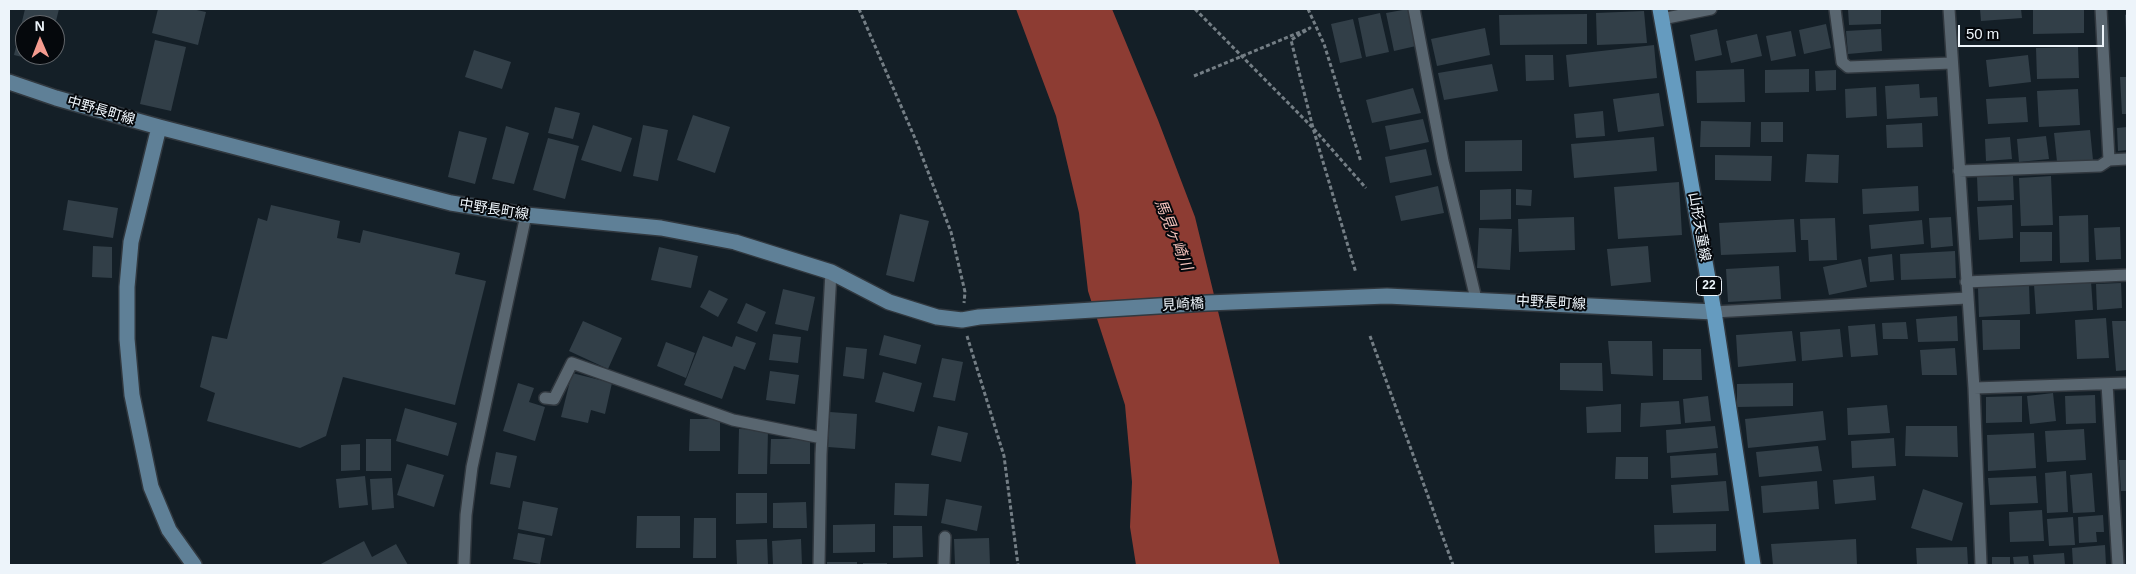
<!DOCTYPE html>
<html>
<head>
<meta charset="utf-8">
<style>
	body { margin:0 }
	#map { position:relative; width:2136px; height:574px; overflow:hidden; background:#141f27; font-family:Helvetica,sans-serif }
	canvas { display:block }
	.frame { position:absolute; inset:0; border:10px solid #edf4fa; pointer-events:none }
	.north { position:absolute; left:15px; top:15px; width:50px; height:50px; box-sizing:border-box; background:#05080c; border:1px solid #62666b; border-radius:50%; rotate:359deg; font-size:14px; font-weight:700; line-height:20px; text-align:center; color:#edf4fa }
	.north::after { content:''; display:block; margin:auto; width:18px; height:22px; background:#f59c90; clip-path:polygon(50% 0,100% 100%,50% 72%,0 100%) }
	.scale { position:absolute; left:1958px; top:25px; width:146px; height:22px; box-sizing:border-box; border:2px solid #edf4fa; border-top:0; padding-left:6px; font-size:15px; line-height:18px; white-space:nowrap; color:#edf4fa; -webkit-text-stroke:4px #05080c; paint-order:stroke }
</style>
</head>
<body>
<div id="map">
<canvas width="2136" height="574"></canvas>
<div class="frame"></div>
<div class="north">N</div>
<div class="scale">50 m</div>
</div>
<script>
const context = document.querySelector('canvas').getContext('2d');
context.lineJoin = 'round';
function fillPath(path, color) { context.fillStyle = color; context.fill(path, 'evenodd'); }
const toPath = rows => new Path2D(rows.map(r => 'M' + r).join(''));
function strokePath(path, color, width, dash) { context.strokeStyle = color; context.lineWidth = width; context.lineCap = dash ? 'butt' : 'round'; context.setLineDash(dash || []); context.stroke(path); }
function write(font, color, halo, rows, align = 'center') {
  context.font = font + ' Helvetica,"Noto Sans JP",sans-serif'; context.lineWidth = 4; context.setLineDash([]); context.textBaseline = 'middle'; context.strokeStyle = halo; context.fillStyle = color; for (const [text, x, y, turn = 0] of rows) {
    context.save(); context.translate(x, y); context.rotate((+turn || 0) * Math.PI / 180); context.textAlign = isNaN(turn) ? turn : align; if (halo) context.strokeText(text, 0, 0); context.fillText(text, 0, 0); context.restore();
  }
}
fillPath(toPath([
	[1016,9,1112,9,1158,120,1195,217,1280,565,1136,565,1130,527,1132,482,1125,405,1088,291,1079,213,1056,116]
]), '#8d3c33');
fillPath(toPath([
	[25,9,59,9,55,25,25,25,25,55,49,55,47,63,14,55],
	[158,9,192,9,206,12,198,45,152,33],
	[1408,9,1416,46,1394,51,1386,13],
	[1848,9,1881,9,1881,24,1849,25],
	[1980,9,2021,9,2022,18,1981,21],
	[2033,9,2084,9,2084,33,2033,34],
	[1644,11,1647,43,1597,45,1596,13],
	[1380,13,1389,52,1366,57,1358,18],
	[1587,14,1587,44,1500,45,1499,15],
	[2127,14,2127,33,2126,33,2125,15],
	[1353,19,1362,58,1340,63,1331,24],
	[1826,24,1831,48,1804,54,1799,30],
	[1485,28,1490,55,1437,66,1431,39],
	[1717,29,1722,55,1695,61,1690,35],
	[1881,29,1882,51,1848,54,1846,31],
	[1791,31,1796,56,1771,61,1766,36],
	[1757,34,1762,56,1731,63,1726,41],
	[155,40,186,47,171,111,140,104],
	[1654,45,1657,78,1569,87,1566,55],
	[2078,47,2079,78,2037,79,2036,48],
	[474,50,511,62,502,89,465,77],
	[1525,55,1553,55,1554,80,1526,81],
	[2028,55,2031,82,1989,87,1986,60],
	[1492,64,1498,91,1444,100,1438,73],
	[1744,69,1745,102,1697,103,1696,71],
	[1809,69,1809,92,1765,93,1765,70],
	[1836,70,1836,90,1816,91,1815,71],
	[2120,77,2127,77,2127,114,2122,114],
	[1919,84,1920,98,1937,97,1938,116,1887,119,1885,86],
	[1876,87,1877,116,1846,118,1845,89],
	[1413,88,1421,113,1372,123,1366,100],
	[2078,89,2080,125,2039,127,2037,91],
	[1659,93,1664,126,1618,132,1613,99],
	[2026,97,2028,122,1988,124,1986,99],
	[555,107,580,113,573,139,548,133],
	[1603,111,1605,136,1576,138,1574,114],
	[693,115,730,127,715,173,677,160],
	[1423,119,1429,142,1390,150,1385,126],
	[1701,121,1751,122,1750,147,1700,147],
	[1761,122,1783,122,1783,142,1761,142],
	[1922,123,1923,147,1887,148,1886,125],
	[593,125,632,138,621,172,581,160],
	[643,125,668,130,658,181,633,176],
	[506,126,529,133,514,184,492,179],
	[2127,127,2127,150,2118,151,2117,128],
	[2090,130,2093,160,2057,162,2054,133],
	[459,131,487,138,475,184,448,177],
	[2046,136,2049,159,2019,162,2017,139],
	[1654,137,1657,171,1574,178,1571,144],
	[2010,137,2012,159,1986,161,1985,139],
	[548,138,579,146,565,199,533,190],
	[1522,140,1522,171,1465,172,1465,141],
	[1426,149,1432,175,1390,183,1385,157],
	[1807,154,1839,155,1838,183,1805,182],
	[1715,155,1772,156,1771,181,1715,180],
	[2013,176,2014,200,1978,201,1977,177],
	[2051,176,2053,225,2021,226,2019,178],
	[1679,182,1682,235,1618,239,1614,187],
	[1438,186,1444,213,1401,221,1395,196],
	[1918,186,1919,211,1863,214,1862,189],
	[1511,189,1511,219,1480,220,1480,190],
	[1516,189,1532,190,1531,206,1516,205],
	[68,200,118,208,113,238,63,230],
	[271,205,340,221,337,238,360,243,363,230,460,253,455,274,486,281,455,405,343,377,326,436,300,448,207,421,215,393,200,387,212,336,227,339,258,218,267,221],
	[2012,205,2013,238,1979,240,1977,207],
	[900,214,929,221,914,282,886,275],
	[2088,215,2089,262,2060,263,2059,216],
	[1574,217,1575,250,1519,252,1518,219],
	[1951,217,1953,246,1931,248,1929,218],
	[1835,218,1837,260,1809,261,1808,240,1801,240,1800,219],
	[1794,219,1796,252,1721,255,1719,223],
	[1922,220,1924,244,1871,249,1869,225],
	[2120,227,2121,259,2096,260,2094,228],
	[1479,228,1512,229,1510,270,1477,268],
	[2020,232,2052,232,2052,261,2020,262],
	[93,246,112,247,112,278,92,277],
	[1648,246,1651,282,1611,286,1607,249],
	[659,247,698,256,691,288,651,280],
	[1955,251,1956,278,1901,280,1900,254],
	[1892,254,1894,280,1870,282,1868,257],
	[1861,259,1867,287,1829,295,1823,267],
	[1779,266,1781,299,1728,302,1726,269],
	[2091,281,2093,310,2036,314,2034,285],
	[2121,283,2122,308,2097,310,2096,284],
	[2029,285,2030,314,1979,317,1978,288],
	[783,289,815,297,808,331,775,324],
	[709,290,728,299,718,317,700,307],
	[746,303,766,312,757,332,737,323],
	[1957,316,1958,341,1918,342,1916,319],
	[2106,318,2109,358,2077,359,2075,320],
	[1982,320,2020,320,2020,349,1983,350],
	[583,321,622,338,608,369,569,351],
	[2112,321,2127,321,2127,370,2116,371],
	[1906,322,1908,339,1883,339,1882,323],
	[1875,324,1878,355,1851,357,1848,326],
	[1840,329,1843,357,1802,361,1800,332],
	[1792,331,1796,361,1738,367,1736,335],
	[773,334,801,337,798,363,769,360],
	[884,335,921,345,916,364,879,355],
	[703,336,732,347,736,336,756,343,745,370,734,366,722,399,684,385],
	[1608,341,1652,341,1653,376,1611,374],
	[666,342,695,353,686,378,657,366],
	[846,347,867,349,864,379,843,376],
	[1955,348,1957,375,1922,375,1920,350],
	[1663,349,1701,349,1702,380,1663,380],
	[942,358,963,362,955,401,933,397],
	[1560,363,1602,363,1603,391,1560,390],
	[770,371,799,375,795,404,766,400],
	[883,372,922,383,914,412,875,402],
	[572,373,612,383,605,414,591,410,588,423,561,417],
	[518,383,534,388,529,402,545,407,535,441,503,431],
	[1793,383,1793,406,1737,407,1737,384],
	[2053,393,2056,421,2030,424,2027,396],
	[2095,395,2096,423,2066,424,2065,396],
	[1708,396,1711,421,1685,423,1683,399],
	[2022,396,2022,422,1986,423,1986,397],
	[1679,401,1681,424,1640,427,1641,403],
	[1621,404,1621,432,1587,433,1586,407],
	[1887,405,1890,433,1848,435,1847,408],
	[405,408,457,423,448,456,396,441],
	[1823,411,1826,440,1748,448,1745,419],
	[830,412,857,414,855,449,828,447],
	[690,419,720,419,720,451,689,451],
	[938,426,968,433,961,462,931,455],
	[1715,426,1718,448,1667,453,1666,430],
	[1906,426,1957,426,1958,457,1905,456],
	[739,429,768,430,767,474,738,474],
	[2084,429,2086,460,2047,462,2045,431],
	[2034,433,2036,468,1988,471,1987,435],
	[1894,438,1896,466,1852,468,1851,441],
	[366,439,391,439,391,471,366,471],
	[771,439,810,439,810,464,770,464],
	[360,444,360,470,341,471,341,445],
	[1818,446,1822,471,1759,477,1756,452],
	[496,452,517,456,510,488,490,484],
	[1716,453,1718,475,1671,478,1670,456],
	[1616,457,1648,457,1648,479,1615,479],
	[2119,460,2127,460,2127,491,2121,491],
	[407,464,444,475,434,507,397,495],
	[2066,471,2068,512,2047,513,2045,473],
	[2092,473,2095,512,2073,513,2070,475],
	[365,476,368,505,339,508,336,479],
	[1874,476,1876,500,1835,504,1833,480],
	[2036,476,2038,503,1990,505,1988,478],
	[392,478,394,508,372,510,370,479],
	[1726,481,1729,511,1673,513,1671,485],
	[1817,481,1819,509,1763,513,1761,486],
	[895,483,929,484,927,516,894,515],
	[1923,489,1963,503,1952,541,1911,528],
	[736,493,767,493,767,523,736,524],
	[946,499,982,506,977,531,941,523],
	[523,501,558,508,552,536,518,529],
	[806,502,807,528,773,528,773,503],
	[2042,510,2044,541,2010,542,2009,512],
	[2103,515,2104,532,2096,532,2097,542,2079,543,2078,517],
	[637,516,680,516,680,548,636,548],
	[2073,517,2075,545,2049,546,2047,519],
	[694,518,716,518,716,558,693,558],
	[875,524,875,552,833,553,833,525],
	[1716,524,1716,551,1655,553,1654,525],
	[893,526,922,526,923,557,893,558],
	[518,533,545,538,540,564,513,559],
	[989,538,990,565,955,565,954,539],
	[767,539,768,565,737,565,736,540],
	[801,539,802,565,773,565,772,541],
	[1856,539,1857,565,1773,565,1771,544],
	[364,541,372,557,396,544,408,565,319,565],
	[2105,545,2106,565,2073,565,2072,548],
	[1967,547,1968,565,1917,565,1916,548],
	[2064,553,2065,565,2034,565,2033,555],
	[2028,556,2029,565,2014,565,2013,557],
	[1992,557,2010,557,2010,565,1992,565],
	[827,562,857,562,857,565,827,565],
	[863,563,887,563,887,565,863,565]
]), '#323f48');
const lane = toPath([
	[1414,9,1443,161,1476,299],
	[1835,9,1842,62,1848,67,1952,63],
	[1949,9,1974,388,1981,565],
	[1662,19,1711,9],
	[2109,160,2127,159],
	[1959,171,2100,166,2109,160,2101,9],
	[1966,282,2127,275],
	[1714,312,1967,298],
	[2107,384,2118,565],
	[1974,388,2127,383],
	[545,398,554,399,572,363,733,420,822,438],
	[464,565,466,515,472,467,526,215],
	[819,565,821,454,831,272],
	[944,565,945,537]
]);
const secondary = toPath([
	[9,82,56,98,159,127,451,203,526,215,661,228,735,242,831,272,889,302,937,317,962,320,979,317,1207,303,1387,296,1714,312],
	[159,127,131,242,127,287,127,339,132,395,151,487,169,530,194,565]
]);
const primary = toPath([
	[1660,9,1714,312,1753,565]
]);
strokePath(lane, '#31383f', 14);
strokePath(secondary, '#31383f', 18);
strokePath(primary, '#31383f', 18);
strokePath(toPath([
	[859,9,917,143,951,232,965,292,964,303],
	[1195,9,1313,128,1366,188],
	[1308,9,1324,44,1361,162],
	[1194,76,1310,28,1291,40,1313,128,1356,273],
	[967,336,1004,456,1018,565],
	[1370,336,1453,565]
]), '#747e85', 3, [4, 2.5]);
strokePath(lane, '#596670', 11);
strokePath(secondary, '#5f8097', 15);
strokePath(primary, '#659bbf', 15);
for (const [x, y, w] of [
	[1709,286,25]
]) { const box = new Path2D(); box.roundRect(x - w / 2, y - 9.5, w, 19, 4); context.fillStyle = '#05080c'; context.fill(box); strokePath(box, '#edf4fa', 1); }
write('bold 12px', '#edf4fa', null, [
	["22",1709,286]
]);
write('14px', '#edf4fa', '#05080c', [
	["中野長町線",101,111,16],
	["中野長町線",494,210,9],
	["山形天童線",1699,227,80],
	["中野長町線",1551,303,3],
	["見崎橋",1183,305,-3]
]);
write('italic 15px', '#f3c2bb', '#05080c', [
	["馬見ヶ崎川",1173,235,68]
]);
</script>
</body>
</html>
